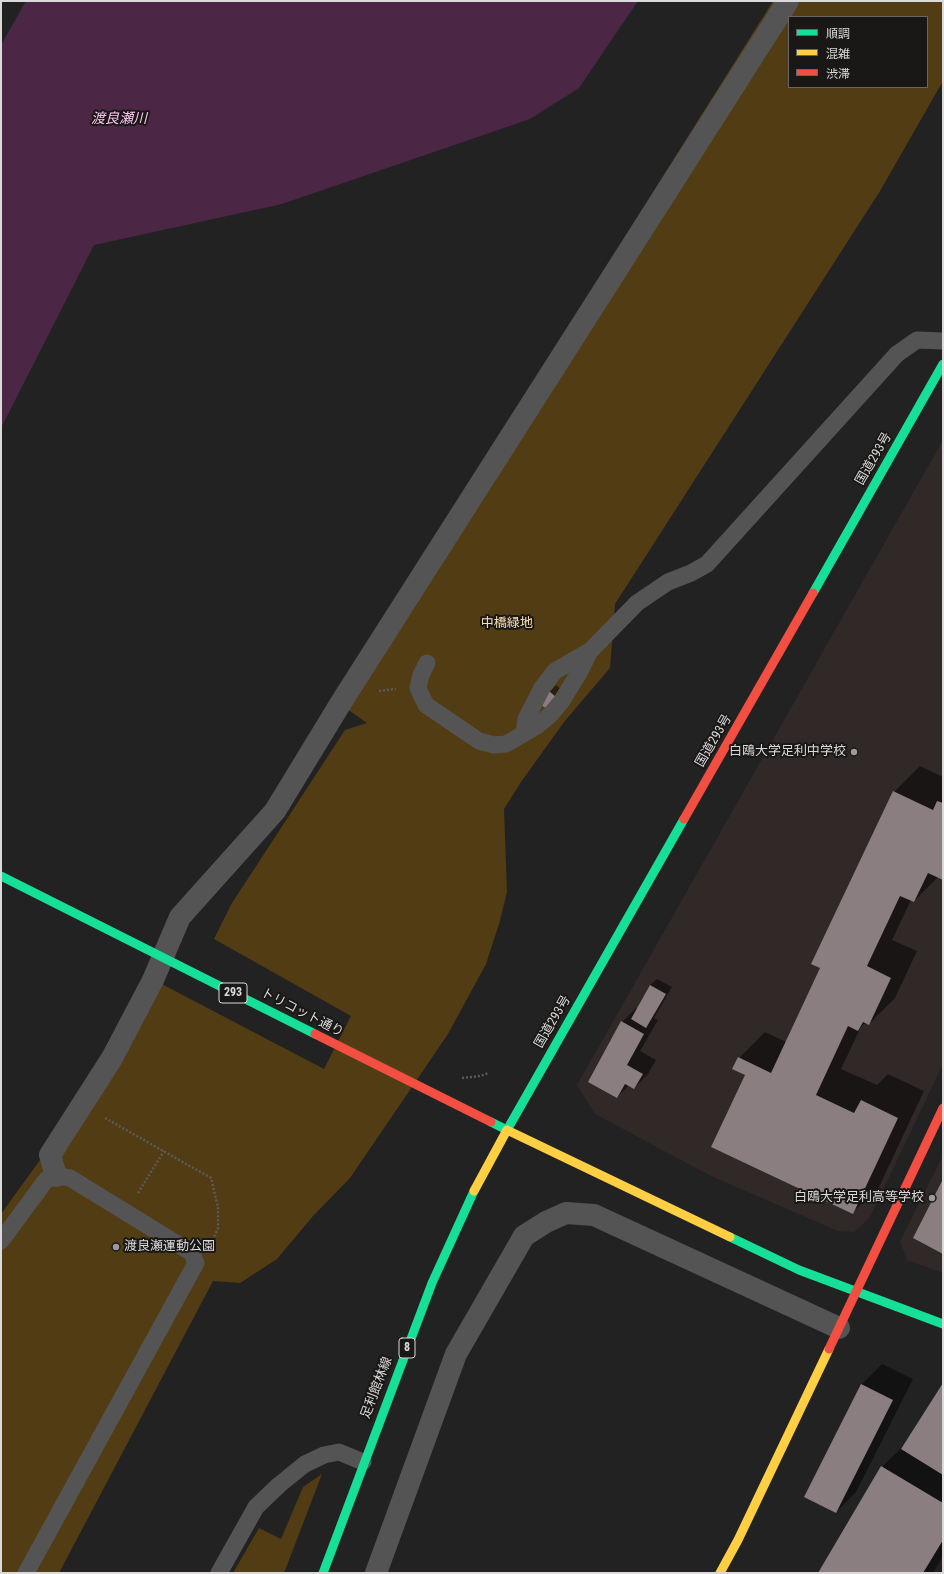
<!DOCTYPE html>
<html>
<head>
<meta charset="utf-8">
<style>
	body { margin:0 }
	#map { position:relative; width:944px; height:1574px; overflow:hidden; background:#232222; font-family:"Roboto Condensed","Noto Sans JP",sans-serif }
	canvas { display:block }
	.frame { position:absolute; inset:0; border:2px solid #dbd9d9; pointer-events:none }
	.legend { position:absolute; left:788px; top:16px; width:140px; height:72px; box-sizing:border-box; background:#1a1817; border:1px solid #676565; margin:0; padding:5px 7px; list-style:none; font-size:12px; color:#dbd9d9 }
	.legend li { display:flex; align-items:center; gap:8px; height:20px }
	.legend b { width:20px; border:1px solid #676565 }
</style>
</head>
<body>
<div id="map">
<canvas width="944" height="1574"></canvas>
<div class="frame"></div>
<ul class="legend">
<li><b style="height:5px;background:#16e098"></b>順調</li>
<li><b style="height:5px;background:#ffcf43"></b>混雑</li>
<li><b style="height:5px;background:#f24e42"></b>渋滞</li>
</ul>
</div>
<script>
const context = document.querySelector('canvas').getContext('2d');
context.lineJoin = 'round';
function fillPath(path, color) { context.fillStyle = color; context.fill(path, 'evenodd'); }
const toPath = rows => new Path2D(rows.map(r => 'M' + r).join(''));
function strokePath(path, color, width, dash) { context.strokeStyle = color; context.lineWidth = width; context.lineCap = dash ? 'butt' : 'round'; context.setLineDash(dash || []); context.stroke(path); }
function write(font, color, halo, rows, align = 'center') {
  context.font = font + ' "Roboto Condensed","Noto Sans JP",sans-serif'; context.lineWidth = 4; context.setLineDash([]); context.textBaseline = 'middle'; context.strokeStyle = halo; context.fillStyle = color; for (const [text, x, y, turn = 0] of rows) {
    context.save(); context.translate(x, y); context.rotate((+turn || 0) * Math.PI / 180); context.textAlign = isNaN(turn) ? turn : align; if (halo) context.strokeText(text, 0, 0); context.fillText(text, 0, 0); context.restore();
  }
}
fillPath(toPath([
	[943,440,943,1064,870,1217,854,1232,838,1231,711,1176,595,1114,577,1085],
	[943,1155,943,1273,907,1260,900,1242]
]), '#302928');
fillPath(toPath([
	[773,1,943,1,943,81,880,191,615,604,610,668,564,722,521,782,504,809,507,892,499,924,486,964,448,1034,350,1178,313,1216,277,1259,240,1283,213,1281,59,1573,1,1573,1,1214,40,1160,154,980,324,1069,351,1016,214,939,232,903,345,730,367,723,334,700],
	[789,17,927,17,927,87,789,87],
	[322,1474,284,1573,233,1573,259,1528,281,1539,303,1487]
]), '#523c13');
fillPath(toPath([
	[26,1,638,1,579,88,530,119,282,204,94,245,1,428,1,45]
]), '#4c2745');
fillPath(toPath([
	[556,685,562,690,553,701,549,692],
	[920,766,943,777,943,879,938,877,914,901,911,900,892,940,917,951,895,998,869,1024,866,1023,861,1027,841,1069,877,1085,888,1074,924,1091,879,1187,852,1213,746,1075,739,1058,765,1032,786,1042,821,968,894,792],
	[657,979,672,987,654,1018,658,1020,640,1051,656,1060,648,1074,634,1088,629,1085,617,1097,622,1022,636,1008,637,1009,650,985],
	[882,1364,913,1379,856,1492,836,1512,862,1384],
	[943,1384,943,1556,933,1573,819,1573,882,1467,906,1443]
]), '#0007');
fillPath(toPath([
	[549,691,556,697,547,709,540,704],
	[893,791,933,810,937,801,943,803,943,880,928,873,914,902,900,896,867,966,891,978,869,1025,863,1022,858,1031,848,1026,816,1095,854,1113,861,1100,898,1118,853,1214,711,1147,745,1075,732,1069,738,1057,771,1073,820,968,811,964],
	[650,985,666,994,646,1028,631,1019],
	[621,1021,644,1034,627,1065,643,1074,634,1089,625,1084,617,1098,588,1082],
	[943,1179,943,1254,913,1238],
	[943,1383,943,1475,901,1449],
	[861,1384,893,1400,836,1513,804,1497],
	[881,1466,943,1503,943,1540,923,1573,818,1573]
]), '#8a7e81');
strokePath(toPath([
	[379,691,396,689],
	[462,1078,481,1076,488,1073],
	[105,1118,211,1178,218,1207,218,1228,212,1242],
	[138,1193,164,1151]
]), '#5a5a5a', 2.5, [2, 2]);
strokePath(toPath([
	[427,663,421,675,418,688,426,705,479,741,494,745,506,744,537,726,550,715,561,702,579,673,590,651,637,603,668,582,691,573,707,564,897,354,917,340,943,341],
	[524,733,526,719,542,688,555,671,590,651],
	[1,1241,46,1180,56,1176,70,1178,192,1253,196,1263,26,1573],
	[219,1573,256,1507,279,1485,305,1464,324,1455,339,1452,363,1462]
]), '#555454', 17);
strokePath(toPath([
	[56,1176,50,1155,112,1058,153,980,180,917,275,811,342,701,788,1],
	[376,1573,456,1354,524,1236,546,1222,566,1213,594,1215,839,1328]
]), '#555454', 22);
strokePath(toPath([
	[813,593,943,364],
	[1,876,315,1034],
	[491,1122,507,1130,684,819],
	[730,1237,799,1270,943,1324],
	[323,1573,432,1283,474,1191]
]), '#16e098', 9);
strokePath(toPath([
	[507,1130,730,1237],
	[474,1191,507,1130],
	[720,1573,738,1540,829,1349]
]), '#ffcf43', 9);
strokePath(toPath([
	[684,819,813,593],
	[315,1034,491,1122],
	[829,1349,943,1108]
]), '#f24e42', 9);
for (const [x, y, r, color] of [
	[854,752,4,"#9b9999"],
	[932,1198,4,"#9b9999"],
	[116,1247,4,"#9b9999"]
]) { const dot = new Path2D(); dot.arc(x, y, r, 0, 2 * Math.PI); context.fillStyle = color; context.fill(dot); strokePath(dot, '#1a1817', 1.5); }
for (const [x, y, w] of [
	[233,993,28],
	[407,1348,16]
]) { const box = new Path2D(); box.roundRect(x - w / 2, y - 10, w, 20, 3); context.fillStyle = '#1a1817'; context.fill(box); strokePath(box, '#dbd9d9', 1); }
write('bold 12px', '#dbd9d9', null, [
	["293",233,993],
	["8",407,1348]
]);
write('13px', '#dbd9d9', '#1a1817', [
	["国道293号",874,459,-60],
	["国道293号",714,741,-60],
	["トリコット通り",302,1013,27],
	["国道293号",553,1022,-60],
	["足利館林線",377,1388,-69]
]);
write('13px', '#fbe0b5', '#1a1817', [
	["中橋緑地",507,624]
]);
write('13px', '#dbd9d9', '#1a1817', [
	["白鴎大学足利中学校",846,752],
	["白鴎大学足利高等学校",924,1198],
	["渡良瀬運動公園",124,1247,"left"]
], 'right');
write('italic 14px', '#fdc5f0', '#1a1817', [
	["渡良瀬川",119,119]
]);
</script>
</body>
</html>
